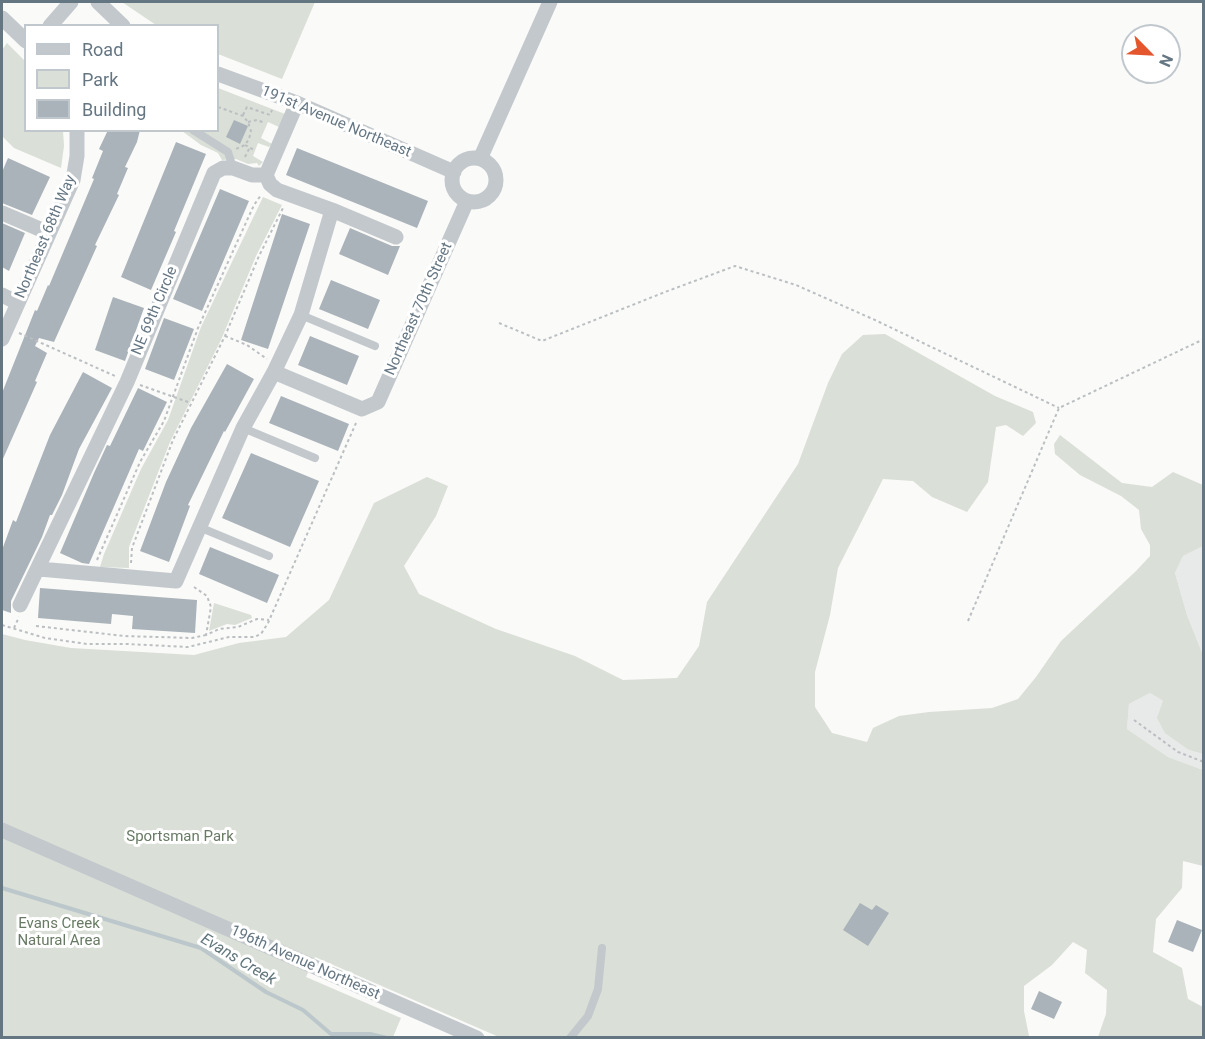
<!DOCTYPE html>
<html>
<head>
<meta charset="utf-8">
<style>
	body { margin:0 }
	#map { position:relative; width:1205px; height:1039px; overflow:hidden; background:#fafaf8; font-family:Roboto,sans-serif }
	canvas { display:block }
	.frame { position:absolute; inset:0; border:3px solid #657683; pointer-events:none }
	.legend { position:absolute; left:24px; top:24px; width:195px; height:108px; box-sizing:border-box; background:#fff; border:2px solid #c1c8cd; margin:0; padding:8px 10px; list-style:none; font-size:18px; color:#657683 }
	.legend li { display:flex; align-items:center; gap:12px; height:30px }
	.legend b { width:30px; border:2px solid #c1c8cd }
	.north { position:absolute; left:1121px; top:24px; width:60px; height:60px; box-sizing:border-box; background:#fff; border:2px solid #c1c8cd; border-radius:50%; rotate:114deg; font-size:16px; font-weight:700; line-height:24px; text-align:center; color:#657683 }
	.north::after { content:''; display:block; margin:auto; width:21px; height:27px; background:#e4572e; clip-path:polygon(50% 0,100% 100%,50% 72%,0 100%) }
</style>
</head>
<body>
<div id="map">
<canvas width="1205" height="1039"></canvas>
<div class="frame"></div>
<ul class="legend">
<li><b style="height:8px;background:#c3c8cc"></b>Road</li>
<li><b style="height:16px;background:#dadfd7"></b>Park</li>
<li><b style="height:16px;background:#aab3b9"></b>Building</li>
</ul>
<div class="north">N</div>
</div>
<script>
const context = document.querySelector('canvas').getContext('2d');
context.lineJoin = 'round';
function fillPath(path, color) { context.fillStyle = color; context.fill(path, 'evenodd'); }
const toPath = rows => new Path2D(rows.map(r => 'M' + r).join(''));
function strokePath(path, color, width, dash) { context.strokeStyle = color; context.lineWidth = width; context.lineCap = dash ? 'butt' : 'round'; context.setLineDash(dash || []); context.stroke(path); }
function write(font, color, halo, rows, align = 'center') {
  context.font = font + ' Roboto,sans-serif'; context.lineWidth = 6; context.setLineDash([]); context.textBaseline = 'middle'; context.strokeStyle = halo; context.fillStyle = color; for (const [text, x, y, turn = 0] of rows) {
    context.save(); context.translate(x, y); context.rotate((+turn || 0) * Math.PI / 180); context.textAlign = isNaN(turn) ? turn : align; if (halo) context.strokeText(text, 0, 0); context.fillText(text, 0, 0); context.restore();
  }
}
fillPath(toPath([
	[1203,546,1203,655,1187,615,1175,573,1183,556],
	[1150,693,1163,701,1189,750,1203,754,1203,770,1168,757,1127,729,1129,704]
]), '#e8e9e9');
fillPath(toPath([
	[122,2,315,2,282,79,218,54,218,26,156,25],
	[7,43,25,61,26,130,63,131,64,146,61,168,14,148,2,136,2,50],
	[218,88,285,114,279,127,268,122,261,138,272,144,269,147,258,143,253,156,263,162,259,166,257,163,248,164,236,159,222,160,218,153,201,145,182,131,218,130],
	[263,197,282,205,256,256,221,340,170,442,129,547,129,568,100,567,104,554,141,469,168,420,201,327],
	[885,334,995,396,1033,412,1036,423,1023,436,1006,425,996,427,988,482,967,512,932,497,913,481,883,479,838,568,830,615,815,672,815,707,832,733,867,742,873,728,899,716,929,712,992,708,1018,699,1036,677,1061,641,1136,571,1150,556,1150,545,1141,529,1139,510,1121,496,1080,475,1055,454,1054,444,1060,435,1122,483,1152,487,1173,472,1203,485,1203,546,1183,556,1175,573,1187,615,1203,655,1203,754,1189,750,1165,733,1157,718,1163,701,1150,693,1129,704,1127,729,1168,757,1203,770,1203,866,1183,861,1182,888,1156,919,1153,952,1182,968,1188,999,1203,1007,1203,1037,1098,1037,1106,1014,1107,990,1085,973,1087,950,1073,942,1052,965,1024,986,1024,1011,1029,1036,1035,1037,499,1037,315,957,306,977,401,1018,393,1037,2,1037,2,634,25,640,71,648,194,655,239,643,286,637,329,600,374,503,427,477,448,486,436,516,404,566,419,594,496,629,575,656,623,680,677,678,699,646,707,602,798,464,828,383,842,354,863,335],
	[214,603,251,615,252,618,235,625,227,624,209,631]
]), '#dadfd7');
strokePath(toPath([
	[2,888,201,948,266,992,303,1010,331,1034,370,1034,387,1038]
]), '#bbc7cb', 4);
fillPath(toPath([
	[234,120,248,126,240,144,226,137],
	[108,130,140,130,137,142,125,167,128,168,117,194,119,195,95,245,97,246,54,342,39,338,35,346,47,353,35,381,37,382,2,461,2,393,35,310,37,311,48,285,49,286,94,179,92,178,103,151,99,149],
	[176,142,206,154,174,231,176,232,151,290,121,277],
	[297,148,428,201,417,228,286,175],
	[8,158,50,177,32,215,2,203,2,172],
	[220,189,249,201,202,311,173,299],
	[282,214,310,224,268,349,241,340],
	[2,223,25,233,9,271,2,267],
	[350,228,392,246,400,246,388,275,339,254],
	[331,280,380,300,368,329,319,309],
	[113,297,144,308,125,361,95,350],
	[164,318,194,329,174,380,145,369],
	[310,336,359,356,347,385,298,365],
	[227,364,254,379,225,432,224,431,188,505,190,506,169,562,140,551,166,482,191,428],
	[83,372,112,388,79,449,62,495,52,515,50,515,42,537,11,601,11,613,2,610,2,550,13,520,16,522,50,435],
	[138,388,167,402,143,451,139,449,89,564,82,563,60,553,94,473,107,445,110,446],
	[281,396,349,424,338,451,269,423],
	[251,453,319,481,290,547,222,518],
	[210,547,279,575,267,603,199,574],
	[40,588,197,600,195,633,132,629,133,616,112,614,111,624,38,618],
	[860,903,872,910,876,905,889,913,868,946,843,930],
	[1177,920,1202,930,1193,952,1168,942],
	[1039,991,1062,1002,1054,1019,1031,1009]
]), '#aab3b9');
strokePath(toPath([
	[218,107,243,116,248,122,251,131,249,139,245,145,236,149],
	[243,115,247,107,270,115,272,110],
	[248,122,257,120,265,123],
	[245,145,254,150],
	[245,157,249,149],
	[499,323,542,341,665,292,735,266,796,285,875,320,1059,408],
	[19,333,115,376],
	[225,336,247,345,267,359],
	[140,385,191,403],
	[97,560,140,462,164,421,198,328,254,205,261,195],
	[131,563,132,548,173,440,225,336,259,256,284,206],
	[194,587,207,596,211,607,206,635,219,629,238,627,257,619,269,620],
	[968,621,1059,408,1204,339],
	[2,625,45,638,87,644,127,644,188,647,229,637,254,637,261,634,268,623,356,423],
	[36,626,124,636,192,638,206,635],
	[14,628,19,617],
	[1134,720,1178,752,1204,762]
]), '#bbbfc2', 2, [3, 3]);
strokePath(toPath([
	[193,130,228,152,233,168],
	[301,315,375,346],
	[243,428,315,458],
	[199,527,269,556],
	[570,1038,588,1016,598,989,602,948]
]), '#c3c8cc', 8);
strokePath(toPath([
	[98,2,123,26],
	[2,18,26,41],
	[50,26,71,2],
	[218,74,297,103,454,172],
	'452 180a22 22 0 1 1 44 0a22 22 0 1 1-44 0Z',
	[480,159,550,2],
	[266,175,297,103],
	[332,210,396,237],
	[2,213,49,233],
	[2,295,18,303],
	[2,339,73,180,77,156,77,130],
	[274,372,362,409,378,402,467,201],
	[20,605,127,382,214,173,223,168,233,168,252,175,266,175,270,184,277,190,332,210,301,315,274,372,243,428,176,581,39,569],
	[2,830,477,1038]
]), '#c3c8cc', 15);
write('15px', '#657683', '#fff', [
	["191st Avenue Northeast",336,122,23],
	["Northeast 68th Way",46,237,-67],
	["Northeast 70th Street",419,309,-66],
	["NE 69th Circle",155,311,-67],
	["196th Avenue Northeast",305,963,24]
]);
write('15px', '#687a64', '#fff', [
	["Sportsman Park",180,837],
	["Evans Creek",59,924],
	["Natural Area",59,941]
]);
write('italic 16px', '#60757c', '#fff', [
	["Evans Creek",238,960,31]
]);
</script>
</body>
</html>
